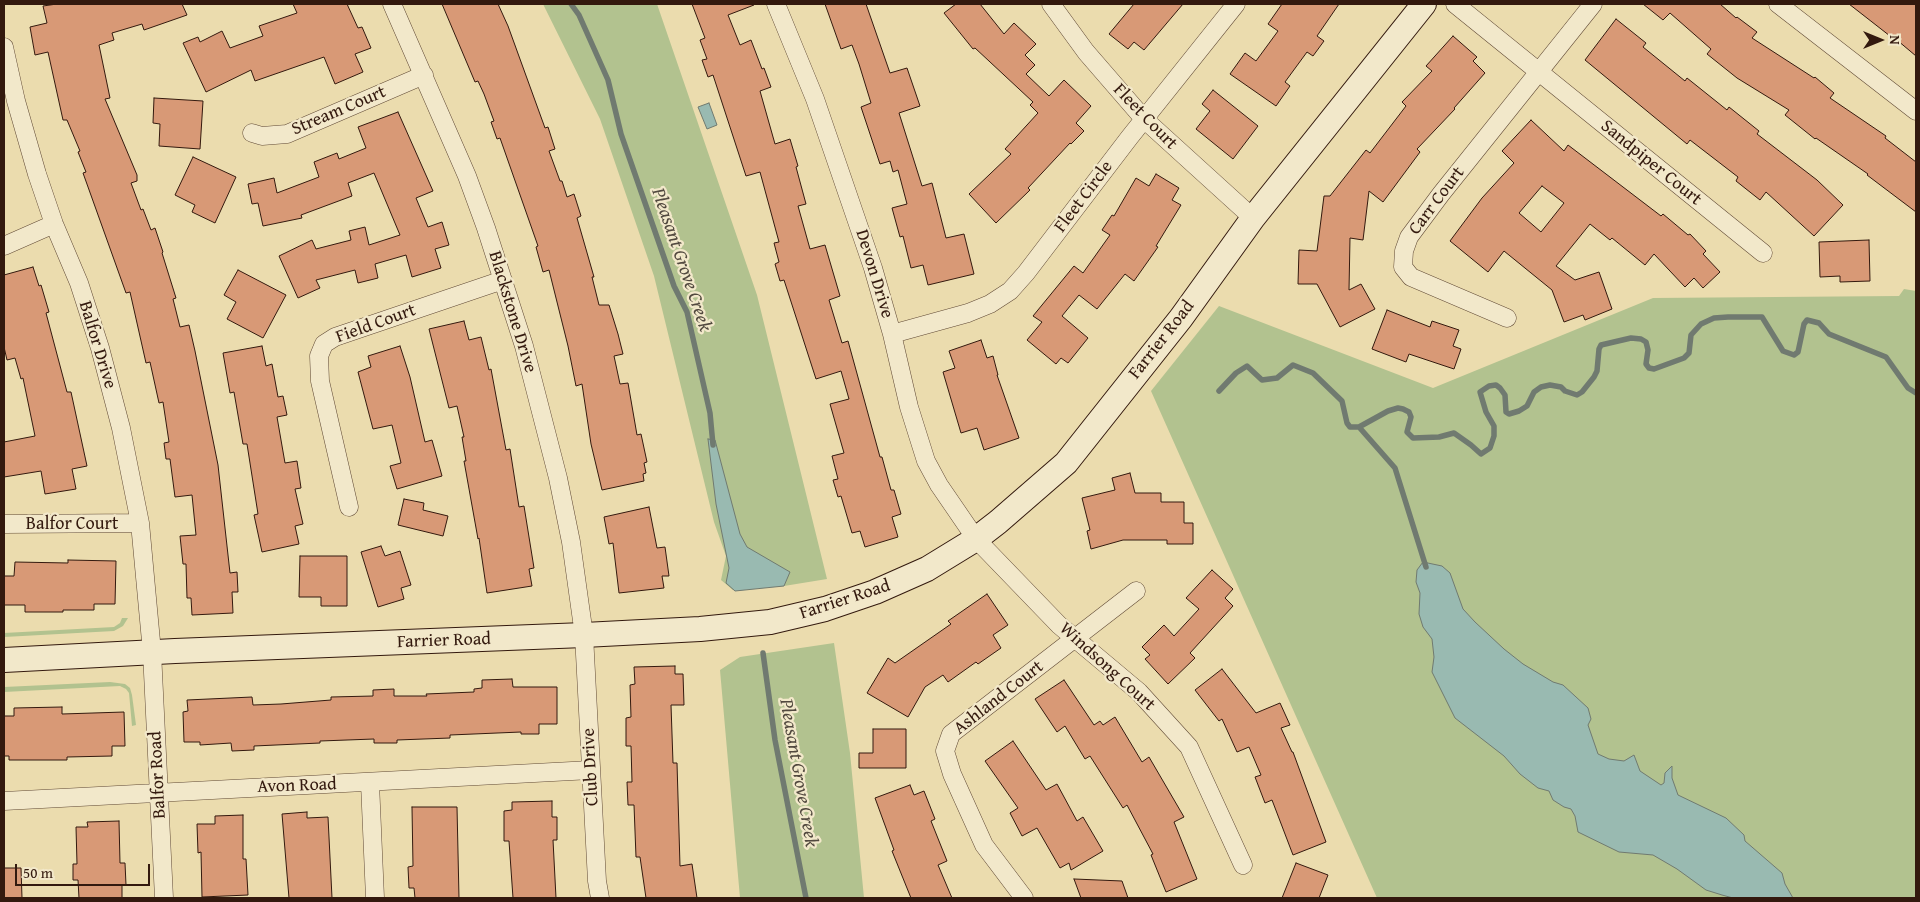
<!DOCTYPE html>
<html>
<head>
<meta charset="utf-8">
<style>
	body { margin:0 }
	#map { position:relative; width:1920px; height:902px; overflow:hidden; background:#ebdcae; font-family:"Gentium Book Plus",serif }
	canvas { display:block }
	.frame { position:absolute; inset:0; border:5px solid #33190e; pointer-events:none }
	.north { position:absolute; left:1855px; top:15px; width:50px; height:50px; -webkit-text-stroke:4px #f2e8ca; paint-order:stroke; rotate:90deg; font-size:14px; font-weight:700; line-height:20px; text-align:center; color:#33190e }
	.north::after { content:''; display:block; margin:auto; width:18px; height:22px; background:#33190e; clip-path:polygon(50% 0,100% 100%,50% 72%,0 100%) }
	.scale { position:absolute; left:15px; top:864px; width:135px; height:22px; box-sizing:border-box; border:2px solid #33190e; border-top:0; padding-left:6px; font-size:15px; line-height:18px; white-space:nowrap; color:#33190e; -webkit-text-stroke:4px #f2e8ca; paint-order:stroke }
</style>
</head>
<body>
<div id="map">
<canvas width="1920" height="902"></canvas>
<div class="frame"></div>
<div class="north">N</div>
<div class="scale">50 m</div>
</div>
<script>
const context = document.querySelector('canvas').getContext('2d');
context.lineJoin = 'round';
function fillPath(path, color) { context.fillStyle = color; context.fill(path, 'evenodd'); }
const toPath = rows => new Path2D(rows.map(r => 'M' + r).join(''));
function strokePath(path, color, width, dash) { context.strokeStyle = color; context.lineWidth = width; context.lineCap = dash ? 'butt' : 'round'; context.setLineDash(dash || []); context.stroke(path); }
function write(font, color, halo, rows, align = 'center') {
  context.font = font + ' "Gentium Book Plus",serif'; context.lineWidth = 4.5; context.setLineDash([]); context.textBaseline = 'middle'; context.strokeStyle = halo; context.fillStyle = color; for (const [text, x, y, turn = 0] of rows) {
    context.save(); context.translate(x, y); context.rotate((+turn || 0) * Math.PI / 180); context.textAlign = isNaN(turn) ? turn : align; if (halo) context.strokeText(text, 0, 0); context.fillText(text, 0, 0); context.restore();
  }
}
fillPath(toPath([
	[543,4,657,4,757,295,827,579,784,586,733,590,721,580,726,556,714,522,654,276,600,119],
	[1904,289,1916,291,1916,898,1377,898,1151,391,1219,306,1433,388,1653,298,1899,296],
	[122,618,128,618,123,626,114,631,4,637,4,633,114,627,120,623],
	[834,643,850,753,864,898,740,898,720,670,740,657],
	[110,682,125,684,130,688,132,695,136,725,132,726,129,693,126,689,120,686,4,692,4,687]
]), '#b2c28f');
const water = toPath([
	[709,103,717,125,707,129,698,107,709,103],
	[708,439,715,440,740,534,747,547,790,572,784,586,735,591,726,583,729,568,716,504,708,439],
	[1423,562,1442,566,1450,573,1463,609,1475,622,1504,649,1523,664,1553,682,1563,685,1588,708,1591,719,1588,725,1598,754,1609,759,1624,761,1634,755,1640,771,1661,785,1664,783,1665,773,1672,766,1672,778,1678,795,1726,818,1744,835,1745,841,1782,873,1785,884,1793,898,1733,898,1722,895,1706,890,1677,869,1653,855,1619,852,1578,832,1575,816,1571,809,1564,807,1553,800,1549,791,1538,788,1520,774,1504,756,1455,718,1432,672,1434,657,1432,639,1423,627,1419,614,1420,593,1416,582,1417,570,1423,562]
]);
fillPath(water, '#99bab1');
strokePath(water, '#707a70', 1);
strokePath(toPath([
	[571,4,579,15,608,80,621,134,674,286,687,312,710,413,713,445],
	[1219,391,1236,373,1247,366,1262,380,1277,378,1293,365,1313,373,1342,401,1347,423,1350,427,1359,427,1395,468,1426,567],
	[1359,427,1388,411,1398,408,1403,409,1409,412,1411,417,1407,432,1413,438,1439,437,1454,433,1471,445,1481,454,1490,448,1494,436,1494,426,1486,412,1480,392,1489,386,1496,385,1500,388,1505,395,1506,412,1509,414,1519,411,1527,406,1534,392,1541,387,1550,385,1561,387,1565,391,1577,395,1582,392,1594,377,1597,371,1599,349,1601,345,1631,338,1641,339,1646,342,1648,350,1646,364,1649,368,1654,369,1684,358,1689,353,1691,335,1701,324,1714,318,1728,317,1762,317,1783,351,1794,355,1798,352,1804,324,1807,320,1819,323,1829,334,1886,357,1908,388,1916,393],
	[763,653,775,740,806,898]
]), '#707a70', 5.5);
const building = toPath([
	[57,4,182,4,187,15,144,30,142,24,112,33,114,40,99,45,110,98,105,99,137,175,137,181,131,183,141,210,143,209,151,230,155,228,163,252,162,253,176,298,173,299,180,327,189,325,195,351,218,465,230,573,237,572,238,592,232,592,233,613,192,615,191,598,187,598,186,564,183,564,180,536,196,535,192,495,175,497,170,459,166,459,164,443,169,442,163,402,159,403,150,362,146,363,130,292,126,293,83,173,86,172,78,152,80,151,67,120,63,120,48,52,35,55,30,27,47,23,43,6,57,4],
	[293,4,347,4,358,28,362,27,371,48,355,54,363,72,335,84,324,57,255,81,251,70,206,92,183,43,198,37,200,42,222,31,230,48,263,36,259,26,297,13,293,4],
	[442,4,498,4,508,26,545,128,548,127,555,149,549,151,560,181,562,181,567,197,574,194,581,216,577,218,594,277,592,277,599,305,609,305,618,334,623,354,614,356,620,384,628,383,637,435,641,434,647,462,644,463,646,473,643,474,644,481,602,490,591,444,582,384,576,386,568,346,549,270,543,272,536,247,538,246,500,138,497,139,491,122,494,121,484,94,478,81,475,82,442,4],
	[692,4,753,4,754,5,728,15,740,45,751,40,762,69,764,68,771,87,760,91,775,144,790,139,798,166,796,167,806,204,798,206,810,249,825,245,840,296,829,300,842,343,848,341,880,457,882,457,891,490,894,490,901,514,892,517,898,537,865,547,860,531,852,533,841,496,838,497,833,480,838,479,832,456,844,453,830,404,849,399,841,371,816,379,784,280,780,281,775,264,779,262,774,243,779,242,760,172,746,176,713,75,708,77,702,60,707,59,700,40,705,38,692,4],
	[825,4,866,4,890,73,907,68,920,106,899,113,922,186,932,183,946,238,964,234,974,274,928,285,923,265,911,268,903,236,900,237,892,208,907,204,898,170,893,172,890,161,880,164,861,107,871,103,859,64,852,45,841,49,825,4],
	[956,4,980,4,1004,34,1014,23,1036,44,1025,55,1035,65,1026,74,1049,96,1064,80,1091,106,1076,123,1084,131,1071,144,1070,143,1028,188,1030,190,996,223,969,194,1011,154,1005,149,1038,113,1030,105,1033,102,975,48,973,49,944,13,956,4],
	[1134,4,1183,4,1144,50,1134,42,1128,49,1109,34,1134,4],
	[1282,4,1339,4,1317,36,1324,41,1313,56,1307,52,1285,82,1290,86,1276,106,1230,74,1245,53,1256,61,1278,31,1268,24,1282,4],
	[1643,4,1720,4,1736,18,1737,17,1757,32,1752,38,1814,78,1815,77,1834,93,1830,98,1886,136,1885,138,1916,162,1916,212,1867,175,1868,174,1816,138,1815,139,1785,115,1789,110,1737,78,1707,54,1711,49,1670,13,1663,20,1643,4],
	[1849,4,1916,4,1916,56,1891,35,1890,36,1849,4],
	[1616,19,1646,43,1643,47,1685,81,1687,78,1727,110,1729,107,1759,131,1757,134,1817,180,1843,205,1814,236,1766,192,1760,200,1736,181,1738,177,1690,140,1687,144,1585,60,1616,19],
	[1453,36,1477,57,1473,61,1485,73,1454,108,1455,109,1417,149,1420,152,1383,202,1369,191,1363,240,1350,238,1349,290,1361,284,1375,309,1340,327,1317,284,1298,284,1299,250,1317,251,1324,196,1330,196,1366,150,1370,153,1406,106,1402,102,1432,71,1426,66,1453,36],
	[1213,90,1258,126,1233,159,1196,129,1210,111,1202,104,1213,90],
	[154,98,203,101,200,149,159,146,160,124,153,123,154,98],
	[398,112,433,191,416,198,428,227,442,222,449,245,435,249,441,268,412,277,406,255,375,264,378,278,358,283,355,270,316,280,320,288,298,298,279,256,312,240,316,249,351,240,349,231,365,227,369,245,400,235,374,173,348,183,352,196,301,215,302,218,263,226,258,203,252,204,248,184,274,178,277,193,319,177,314,162,337,153,339,159,366,148,358,127,398,112],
	[1531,120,1564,151,1568,145,1661,216,1663,214,1688,235,1690,234,1706,251,1703,254,1720,272,1703,288,1694,278,1685,287,1654,254,1645,265,1612,238,1610,240,1590,224,1556,266,1575,280,1599,272,1612,309,1585,320,1583,315,1564,322,1552,290,1504,251,1488,272,1450,241,1482,198,1514,163,1502,151,1531,120],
	[1542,186,1564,203,1541,232,1519,213,1542,186],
	[193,157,236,177,215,223,192,212,195,205,175,195,193,157],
	[1156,174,1179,188,1172,200,1181,205,1156,246,1158,247,1134,281,1125,274,1097,309,1079,295,1062,316,1088,338,1068,363,1061,358,1056,364,1027,340,1042,322,1033,316,1074,266,1083,273,1110,235,1102,230,1112,215,1114,216,1136,178,1149,186,1156,174],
	[1869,240,1870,281,1840,282,1840,276,1820,277,1819,242,1869,240],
	[33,267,39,286,41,285,49,312,46,313,67,392,71,392,87,466,72,469,76,489,45,494,41,471,4,477,4,442,35,436,23,378,21,379,15,358,7,360,4,347,4,275,33,267],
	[238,270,286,295,263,338,227,319,236,302,224,295,238,270],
	[1387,310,1430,327,1432,321,1459,330,1453,346,1461,349,1454,369,1409,354,1406,362,1372,349,1387,310],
	[464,321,469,340,481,337,489,370,491,369,506,450,510,449,519,507,524,506,534,568,529,569,532,586,487,593,479,538,478,539,464,461,466,461,462,437,464,437,457,406,449,408,429,329,464,321],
	[981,340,987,358,993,356,998,375,997,375,1019,438,984,450,977,428,961,433,943,372,955,368,949,351,981,340],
	[262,346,266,366,272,364,278,397,283,396,287,415,277,417,285,463,297,461,301,488,295,489,303,524,295,526,299,544,262,552,254,515,258,514,247,444,243,444,234,392,230,393,223,353,262,346],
	[400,346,410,377,425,442,432,440,442,476,397,489,390,466,401,463,392,425,373,429,358,372,371,367,368,356,400,346],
	[1130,473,1135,493,1161,493,1161,502,1184,502,1184,523,1193,523,1193,544,1167,544,1167,540,1123,540,1091,549,1087,531,1090,530,1082,498,1115,490,1112,478,1130,473],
	[404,499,424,503,423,510,448,516,443,536,398,525,404,499],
	[649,507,657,548,665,547,669,576,662,576,664,588,619,593,613,543,609,544,604,517,649,507],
	[381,546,385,556,400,551,411,585,401,588,404,599,378,607,361,552,381,546],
	[300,556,347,556,347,606,321,606,321,597,299,597,300,556],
	[68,560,116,561,115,604,94,604,94,610,63,610,63,612,25,612,25,605,4,605,4,576,14,576,15,562,68,563,68,560],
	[1212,570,1233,589,1225,598,1233,606,1190,653,1195,658,1168,684,1145,659,1150,655,1142,647,1164,625,1174,636,1199,609,1186,598,1212,570],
	[987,594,1008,625,993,635,1001,648,978,664,976,662,948,682,943,675,925,687,908,717,867,693,888,658,895,663,951,624,948,621,987,594],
	[675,666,675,674,683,674,684,705,671,705,673,763,677,763,680,866,692,864,697,898,646,898,640,857,636,857,634,805,628,805,627,782,632,782,631,746,626,746,626,718,631,717,630,685,635,684,634,667,675,666],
	[1222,669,1256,713,1280,703,1290,725,1281,728,1292,752,1293,752,1326,842,1293,855,1272,800,1265,803,1255,777,1261,775,1249,747,1237,752,1222,719,1219,721,1195,690,1222,669],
	[512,679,513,687,557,687,557,724,539,724,539,734,521,734,521,732,450,735,450,738,397,740,397,743,374,743,374,739,320,741,320,743,254,746,254,750,232,751,231,743,200,745,200,742,184,742,183,712,188,711,187,700,252,697,253,705,281,704,331,700,331,697,373,696,373,690,394,689,394,696,427,696,426,694,474,692,474,689,482,688,482,680,512,679],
	[1064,680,1094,725,1100,721,1103,725,1115,717,1142,762,1149,757,1184,817,1174,822,1197,879,1166,892,1151,855,1153,854,1127,805,1123,808,1090,756,1085,759,1065,726,1057,732,1035,699,1064,680],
	[62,707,62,714,124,712,125,746,112,746,112,756,67,757,67,760,9,760,9,756,4,756,4,716,14,716,14,708,62,707],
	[873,729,906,729,906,768,859,768,859,753,873,753,873,729],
	[1013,741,1046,790,1057,784,1077,821,1083,817,1103,851,1071,870,1069,863,1060,868,1037,828,1022,836,1010,813,1018,808,985,761,1013,741],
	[910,785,914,795,924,791,935,819,931,821,947,861,938,865,952,898,911,898,892,851,894,850,875,798,910,785],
	[552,801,552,817,557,817,557,840,553,840,556,898,513,898,509,841,504,841,504,811,512,810,512,802,552,801],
	[412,807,457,807,459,898,415,898,414,888,409,888,408,867,413,866,412,807],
	[307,812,307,818,328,817,332,898,289,898,282,814,307,812],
	[243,815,243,859,246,859,248,895,202,897,201,852,198,853,197,824,215,824,215,816,243,815],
	[119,821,120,863,125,863,126,885,122,885,122,898,79,898,78,880,73,880,73,864,77,864,76,827,88,827,87,822,119,821],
	[1296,863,1328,875,1319,898,1282,898,1296,863],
	[4,868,21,868,22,898,4,898,4,868],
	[1074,879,1122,881,1128,898,1081,898,1074,879]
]);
fillPath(building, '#d89976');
strokePath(building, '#33190e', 1);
const street = toPath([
	[392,4,467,176,486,228,524,346,558,478,571,542,584,635,597,881,600,898],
	[776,4,815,99,873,268,892,334,909,407,926,461,939,485,976,539,1059,625,1139,692,1189,747,1243,865],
	[1051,4,1086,52,1144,119,1253,218],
	[1455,4,1763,253],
	[1778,4,1916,111],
	[4,47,16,101,37,174,54,224,79,283,100,348,121,428,140,523,152,652,164,898],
	[252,133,262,136,287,134,424,75],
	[4,246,54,224],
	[1507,318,1411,277,1403,267,1404,251,1409,237,1441,194,1593,4],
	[892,334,968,313,990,304,1010,291,1026,273,1129,138,1236,4],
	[349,507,320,381,319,356,324,344,335,337,503,280],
	[4,524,140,523],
	[370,783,375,898],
	[4,801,591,770],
	[1024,898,984,845,952,774,945,751,951,734,1136,591]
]);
const secondary = toPath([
	[4,660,175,651,584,635,700,629,770,622,825,609,875,592,927,569,976,539,998,522,1066,463,1181,318,1253,218,1424,4]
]);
strokePath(street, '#614a36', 19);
strokePath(secondary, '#33190e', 26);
strokePath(street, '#f2e8ca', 18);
strokePath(secondary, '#f2e8ca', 24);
write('18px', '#33190e', '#f2e8ca', [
	["Stream Court",339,111,-23],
	["Fleet Court",1145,117,46],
	["Sandpiper Court",1651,163,39],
	["Fleet Circle",1084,197,-53],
	["Carr Court",1437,201,-53],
	["Devon Drive",874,274,73],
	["Blackstone Drive",512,312,73],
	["Field Court",376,324,-20],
	["Farrier Road",1162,340,-52],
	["Balfor Drive",97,345,73],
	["Balfor Court",72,524],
	["Farrier Road",845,600,-18],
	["Farrier Road",444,641,-2],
	["Windsong Court",1107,667,42],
	["Ashland Court",999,698,-38],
	["Club Drive",591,767,-93],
	["Balfor Road",158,775,-93],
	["Avon Road",297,786,-2]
]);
write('italic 19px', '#52493f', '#f2e8ca', [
	["Pleasant Grove Creek",681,260,71],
	["Pleasant Grove Creek",798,773,80]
]);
</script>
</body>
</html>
